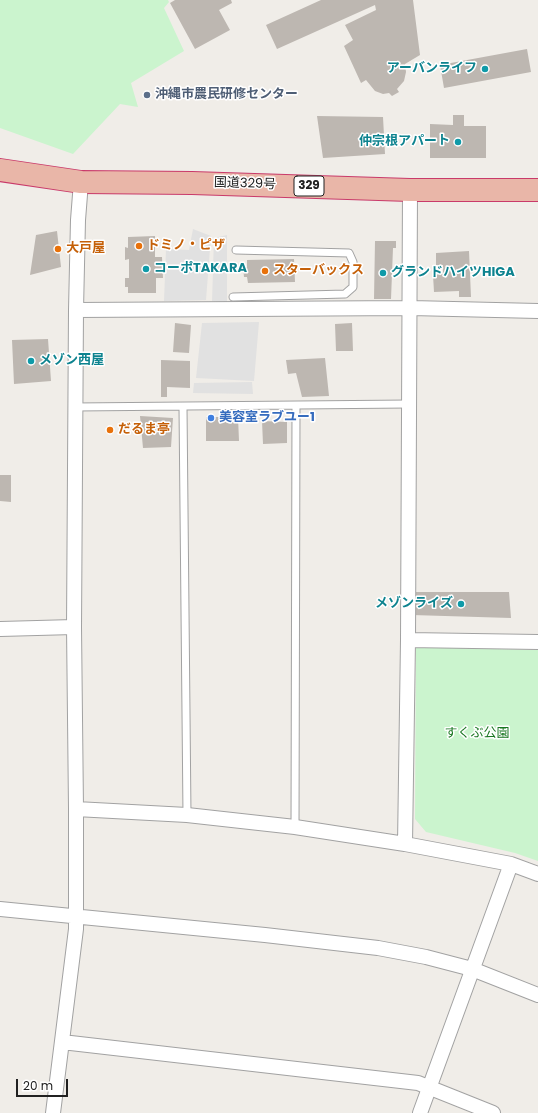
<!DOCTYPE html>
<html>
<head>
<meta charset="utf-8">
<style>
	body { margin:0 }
	#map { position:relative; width:538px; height:1113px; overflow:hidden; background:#f0ede8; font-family:Poppins,sans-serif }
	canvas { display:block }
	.scale { position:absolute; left:16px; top:1079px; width:52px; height:18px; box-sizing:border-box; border:2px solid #212121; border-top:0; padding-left:5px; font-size:12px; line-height:14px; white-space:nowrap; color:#212121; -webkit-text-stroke:3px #fff; paint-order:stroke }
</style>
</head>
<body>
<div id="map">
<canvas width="538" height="1113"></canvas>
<div class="scale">20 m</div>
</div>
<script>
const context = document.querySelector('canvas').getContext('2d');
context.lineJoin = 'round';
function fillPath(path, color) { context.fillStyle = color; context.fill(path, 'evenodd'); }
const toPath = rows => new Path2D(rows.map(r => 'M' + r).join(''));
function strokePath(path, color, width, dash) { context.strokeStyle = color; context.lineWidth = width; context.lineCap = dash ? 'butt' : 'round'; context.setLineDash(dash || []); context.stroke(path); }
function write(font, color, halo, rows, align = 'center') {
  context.font = font + ' Poppins,"Noto Sans JP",sans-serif'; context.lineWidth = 3; context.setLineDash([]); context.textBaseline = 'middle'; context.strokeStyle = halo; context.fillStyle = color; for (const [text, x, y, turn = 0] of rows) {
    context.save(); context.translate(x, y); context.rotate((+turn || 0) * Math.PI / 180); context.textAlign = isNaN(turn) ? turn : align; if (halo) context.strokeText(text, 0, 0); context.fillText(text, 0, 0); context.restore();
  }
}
fillPath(toPath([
	[0,0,168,0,169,2,164,8,184,51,131,83,138,107,120,104,73,154,0,128],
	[416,647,538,650,538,861,515,853,426,832,415,819]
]), '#cbf4ce');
fillPath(toPath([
	[193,229,211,236,206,300,164,301,166,249,189,250],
	[227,235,227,303,212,301,214,238],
	[259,322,254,381,196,378,202,323],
	[252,382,253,394,193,393,194,383]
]), '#e1e1e1');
fillPath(toPath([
	[175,0,231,0,232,3,219,10,230,30,195,49,170,3],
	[321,0,413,0,420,55,405,64,406,72,404,81,397,89,399,92,392,96,389,93,383,94,375,91,366,80,361,83,344,46,353,40,345,25,376,10,375,5,277,49,266,25],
	[527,49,531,72,444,88,440,65],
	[453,115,464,115,464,126,486,126,486,158,430,158,430,124,453,125],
	[317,116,383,117,385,154,323,158],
	[57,231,61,267,30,275,36,235],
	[155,236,155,257,162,257,163,278,156,278,156,293,128,293,128,287,125,287,125,278,129,278,129,259,125,260,125,247,128,248,128,237],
	[375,241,396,241,396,248,393,248,391,299,374,299],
	[469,251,471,297,459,297,459,291,434,292,433,275,443,274,443,265,436,265,436,253],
	[294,259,295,282,248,283,247,277,244,277,243,267,247,267,247,260],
	[175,323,191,325,189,353,173,352],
	[352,323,353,351,336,351,335,324],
	[48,339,51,381,14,384,12,340],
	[325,358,329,396,302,397,296,373,288,374,286,360],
	[161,360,190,361,190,388,167,387,167,397,161,397],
	[140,416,173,418,171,447,143,448],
	[206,417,238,417,239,441,206,441],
	[262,421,287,422,287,443,263,444],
	[0,475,11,475,11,502,0,501],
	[413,592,509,592,511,618,412,615]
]), '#bdb7b1');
const service = toPath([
	[233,297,345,294,353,287,353,262,349,253,236,250],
	[75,407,409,404],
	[183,407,187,815],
	[295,827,296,406]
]);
const minor = toPath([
	[76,310,411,308,538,311],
	[0,629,74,627],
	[408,640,538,642],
	[76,809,187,815,295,827,405,844,511,864,538,874],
	[405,844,408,640,410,190],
	[0,909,265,935,378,948,426,957,472,969,538,995],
	[62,1042,418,1083,493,1113],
	[53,1113,76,929,76,809,74,627,76,310,78,220,81,182],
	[420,1113,511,864]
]);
const trunk = toPath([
	[0,170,81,182,192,183,410,190,538,190]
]);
strokePath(service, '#a2a2a2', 9);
strokePath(minor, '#a2a2a2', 16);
strokePath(trunk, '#c93a6a', 24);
strokePath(service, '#fff', 7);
strokePath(minor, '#fff', 14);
strokePath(trunk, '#e9b6a8', 22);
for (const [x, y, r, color] of [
	[485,69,4,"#0f9aa8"],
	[147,95,4,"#5c6f8a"],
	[458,142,4,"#0f9aa8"],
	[139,246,4,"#e8710a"],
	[58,249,4,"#e8710a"],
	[146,269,4,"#0f9aa8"],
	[265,271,4,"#e8710a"],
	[383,273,4,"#0f9aa8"],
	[31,361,4,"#0f9aa8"],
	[211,418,4,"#3f7fe0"],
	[110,430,4,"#e8710a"],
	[461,604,4,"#0f9aa8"]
]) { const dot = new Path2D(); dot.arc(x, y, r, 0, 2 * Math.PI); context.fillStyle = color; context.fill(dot); strokePath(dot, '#fff', 1.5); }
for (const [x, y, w] of [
	[309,186,30]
]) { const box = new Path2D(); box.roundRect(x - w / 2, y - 10, w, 20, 3); context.fillStyle = '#fff'; context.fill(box); strokePath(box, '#212121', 1); }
write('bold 12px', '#212121', null, [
	["329",309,186]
]);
write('bold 13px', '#0d838f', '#fff', [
	["アーバンライフ",477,69],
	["仲宗根アパート",450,142],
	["コーポTAKARA",154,269,"left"],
	["グランドハイツHIGA",391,273,"left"],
	["メゾン西屋",39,361,"left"],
	["メゾンライズ",453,604]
], 'right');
write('bold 13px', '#4e5e75', '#fff', [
	["沖縄市農民研修センター",155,95]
], 'left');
write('13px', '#212121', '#fff', [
	["国道329号",245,184,2]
]);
write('bold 13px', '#c56008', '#fff', [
	["ドミノ・ピザ",147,246],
	["大戸屋",66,249],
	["スターバックス",273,271],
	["だるま亭",118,430]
], 'left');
write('bold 13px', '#366cbe', '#fff', [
	["美容室ラブユー1",219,418]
], 'left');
write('13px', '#187620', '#fff', [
	["すくぶ公園",477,734]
]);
</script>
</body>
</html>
